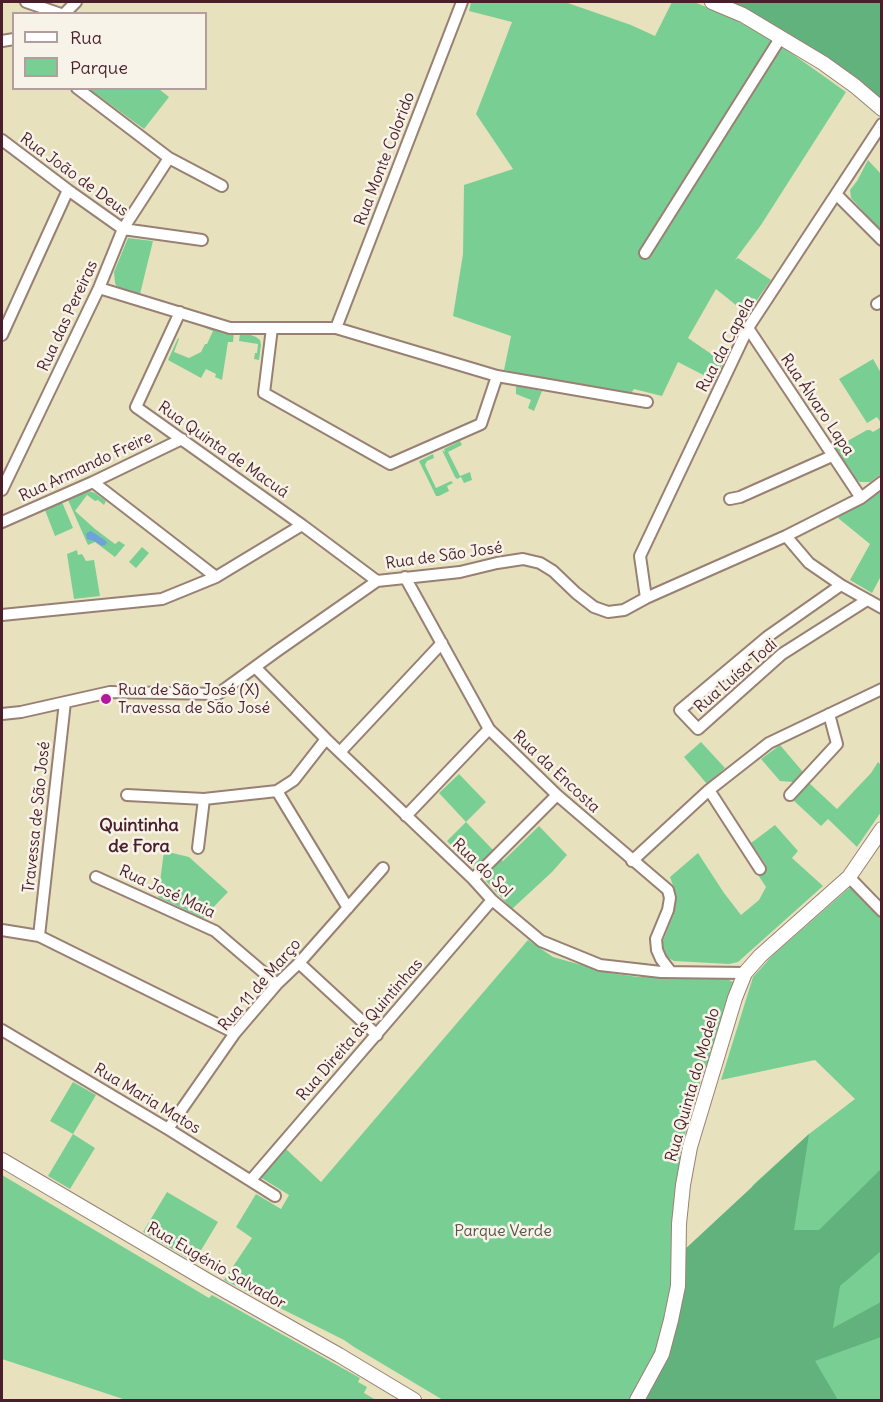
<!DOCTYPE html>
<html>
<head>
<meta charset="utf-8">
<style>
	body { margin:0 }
	#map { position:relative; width:883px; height:1402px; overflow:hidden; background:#e8e1be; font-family:Delius,sans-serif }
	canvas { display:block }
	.frame { position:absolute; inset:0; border:3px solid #4a1f2b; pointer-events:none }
	.legend { position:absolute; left:12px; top:12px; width:195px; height:78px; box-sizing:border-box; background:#f7f3e8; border:2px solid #b29e9c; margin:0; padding:8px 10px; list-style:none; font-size:18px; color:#4a1f2b }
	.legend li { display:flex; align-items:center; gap:12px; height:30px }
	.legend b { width:30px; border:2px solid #b29e9c }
</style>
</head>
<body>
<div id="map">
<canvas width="883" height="1402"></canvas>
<div class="frame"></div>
<ul class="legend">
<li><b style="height:8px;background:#fff"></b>Rua</li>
<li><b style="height:16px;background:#79cf93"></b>Parque</li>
</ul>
</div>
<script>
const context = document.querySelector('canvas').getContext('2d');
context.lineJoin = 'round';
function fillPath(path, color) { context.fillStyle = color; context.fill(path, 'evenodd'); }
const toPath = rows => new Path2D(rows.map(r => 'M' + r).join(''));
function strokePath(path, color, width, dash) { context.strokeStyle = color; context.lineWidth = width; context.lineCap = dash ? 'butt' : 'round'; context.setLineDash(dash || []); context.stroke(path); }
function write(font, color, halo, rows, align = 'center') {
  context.font = font + ' Delius,sans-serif'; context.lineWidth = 5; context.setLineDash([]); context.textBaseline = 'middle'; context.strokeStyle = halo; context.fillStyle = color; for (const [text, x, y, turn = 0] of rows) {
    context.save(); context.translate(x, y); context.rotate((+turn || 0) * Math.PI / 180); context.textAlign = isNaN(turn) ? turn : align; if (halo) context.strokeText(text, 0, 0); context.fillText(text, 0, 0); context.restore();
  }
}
fillPath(toPath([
	[471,2,565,2,631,25,655,36,672,2,694,2,726,15,773,40,846,92,761,225,735,260,738,258,771,280,747,314,716,289,688,338,723,362,715,381,678,362,662,396,634,389,629,396,504,370,511,336,453,316,463,254,464,185,513,169,476,114,512,22,469,11],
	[89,89,159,89,169,97,144,129],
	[868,160,881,174,881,231,851,198,850,190,857,181],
	[128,238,153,241,140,294,120,289,117,287,115,283,114,272],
	[201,326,234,332,233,342,228,342,222,380,215,377,216,374,206,369,201,378,168,360,178,338,179,339,174,352,189,358,201,352,205,344,207,344,213,331],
	[240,333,251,335,256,337,260,340,261,345,259,360,254,359,255,353,257,353,258,344,239,341],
	[873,359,881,373,881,423,877,417,867,423,839,379],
	[516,386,542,391,534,411,528,408,531,400,516,394],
	[881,427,881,474,870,482,860,482,855,479,835,448,867,430,870,430,873,432],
	[460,441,462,445,448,452,460,476,470,472,472,480,464,483,461,477,457,479,455,477,442,450,445,452,444,449],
	[433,454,434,458,427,461,425,465,436,488,451,481,453,483,447,486,449,491,439,496,436,496,419,461],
	[89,491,95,493,106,501,104,505,98,500,95,501,87,495,75,511,95,529,115,544,119,541,125,545,115,557,95,542,88,545,68,500],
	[880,492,881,492,881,576,872,593,850,580,870,544,838,518,842,514],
	[62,502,73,528,55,536,45,510],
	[142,547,149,553,136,568,129,562],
	[77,550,78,555,82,554,86,561,94,560,100,596,74,599,67,554],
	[701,742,725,768,707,784,684,757],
	[780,745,803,772,793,782,780,781,761,759],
	[878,762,881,765,881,812,857,847,828,819,821,826,792,799,808,782,837,809,871,773],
	[459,774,486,802,466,822,494,851,481,864,476,866,470,865,447,841,466,822,439,793],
	[775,825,798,851,792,858,823,886,738,962,729,964,674,961,665,956,662,947,663,941,673,916,676,902,675,891,670,877,698,853,724,893,741,915,759,900,766,887,756,872,766,865,751,843],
	[539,826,567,855,552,872,512,909,486,881,486,873,500,859,503,861],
	[164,851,189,857,228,892,203,918,158,897],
	[856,882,881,905,881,1400,644,1400,753,1185,809,1134,855,1099,815,1060,721,1080,753,977,772,956],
	[528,940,553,957,610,973,638,977,658,976,697,979,716,976,725,978,733,982,733,995,717,1041,701,1079,684,1137,678,1176,673,1229,674,1285,657,1355,632,1400,443,1400,354,1347,344,1340,224,1280,252,1238,236,1227,256,1194,281,1209,289,1195,260,1177,286,1149,321,1182],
	[73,1082,96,1095,73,1134,95,1148,70,1189,48,1176,73,1134,50,1121],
	[2,1175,209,1298,212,1295,360,1378,358,1382,367,1387,364,1393,376,1400,126,1400,2,1359],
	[167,1192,218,1222,194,1262,143,1232]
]), '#79cf93');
fillPath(toPath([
	[729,2,881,2,881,102,816,54],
	[809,1134,794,1230,819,1230,881,1169,881,1251,840,1286,833,1328,881,1302,881,1337,815,1361,838,1400,644,1400,683,1251]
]), '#62b27d');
fillPath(toPath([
	[91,531,106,541,107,543,104,546,103,545,102,546,94,541,87,539,86,534,88,532]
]), '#6fa1da');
const minor = toPath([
	[26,2,61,14],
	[64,14,76,2],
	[2,41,14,39],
	[77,88,169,158,222,186],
	[2,140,68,190,123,229,202,240],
	[836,194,882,240],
	[645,253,781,37],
	[99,288,230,328,336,328,497,376,647,402],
	[877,304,882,301],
	[180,312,136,407,302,525,377,581],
	[272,328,264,393,390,464,481,424,497,376],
	[336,328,462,2],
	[748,328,861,498],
	[2,335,68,190],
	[93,482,216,577],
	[2,490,99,288,123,229,169,158],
	[730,499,740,497,832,456],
	[2,522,93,482,182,439],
	[786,536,809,563,841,585,882,608],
	[405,577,489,729,557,795,668,890,670,898,668,910,656,939,657,950,661,959,671,972],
	[841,585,767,637,680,710,698,729,782,654,867,600],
	[646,598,640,556,748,328,882,124],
	[2,615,162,599,216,577,302,525],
	[255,667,326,739,473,879,492,900,541,941,600,965,661,972,745,973],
	[2,714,21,712,110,692,218,694,277,651,377,581,460,572,497,563,523,559,540,563,553,571,576,593,594,607,608,612,624,610,646,598,786,536,861,498,882,482],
	[340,752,442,643],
	[709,790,760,869],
	[277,791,348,908],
	[127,795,204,799,277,791,294,780,326,739],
	[790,795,837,744,829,714],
	[406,816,489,729],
	[198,848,204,799],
	[632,861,709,790,769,743,882,689],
	[96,877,215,931,277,984],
	[849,877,882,911],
	[473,879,557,795],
	[2,930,39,936,235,1033],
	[39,936,65,702],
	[299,963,377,1035],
	[2,1030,168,1129,275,1196],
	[168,1129,235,1033,277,984,299,963,383,868],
	[251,1180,492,900]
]);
const tertiary = toPath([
	[712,2,743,15,823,63,855,86,882,109],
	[2,1160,208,1281,339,1355,414,1400],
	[637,1400,662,1354,671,1320,678,1286,679,1224,683,1185,690,1147,735,998,745,973,760,956,849,877,882,829]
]);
strokePath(minor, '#998074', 14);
strokePath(tertiary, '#998074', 16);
strokePath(minor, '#fff', 10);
strokePath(tertiary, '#fff', 14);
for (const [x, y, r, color] of [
	[106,699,6,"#b5179e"]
]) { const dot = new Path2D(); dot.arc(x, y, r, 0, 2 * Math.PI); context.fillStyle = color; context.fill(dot); strokePath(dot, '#f7f3e8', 2); }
write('16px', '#4a1f2b', '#f7f3e8', [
	["Rua Monte Colorido",385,159,-69],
	["Rua João de Deus",74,175,36],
	["Rua das Pereiras",68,316,-65],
	["Rua da Capela",726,345,-62],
	["Rua Álvaro Lapa",817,405,56],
	["Rua Quinta de Macuá",223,450,35],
	["Rua Armando Freire",86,467,-25],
	["Rua de São José",444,556,-8],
	["Rua Luísa Todi",736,676,-41],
	["Rua da Encosta",556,772,43],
	["Travessa de São José",37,817,-84],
	["Rua do Sol",482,868,44],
	["Rua José Maia",167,892,25],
	["Rua 11 de Março",260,985,-49],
	["Rua Direita às Quintinhas",360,1030,-49],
	["Rua Quinta do Modelo",693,1085,-74],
	["Rua Maria Matos",147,1099,31],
	["Rua Eugénio Salvador",216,1266,30]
]);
write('16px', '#4a1f2b', '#f7f3e8', [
	["Rua de São José (X)",118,690],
	["Travessa de São José",118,708]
], 'left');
write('16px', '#58544a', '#f7f3e8', [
	["Parque Verde",503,1231]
]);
write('bold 18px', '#4a1f2b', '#f7f3e8', [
	["Quintinha",139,826],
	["de Fora",139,847]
]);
</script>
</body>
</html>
